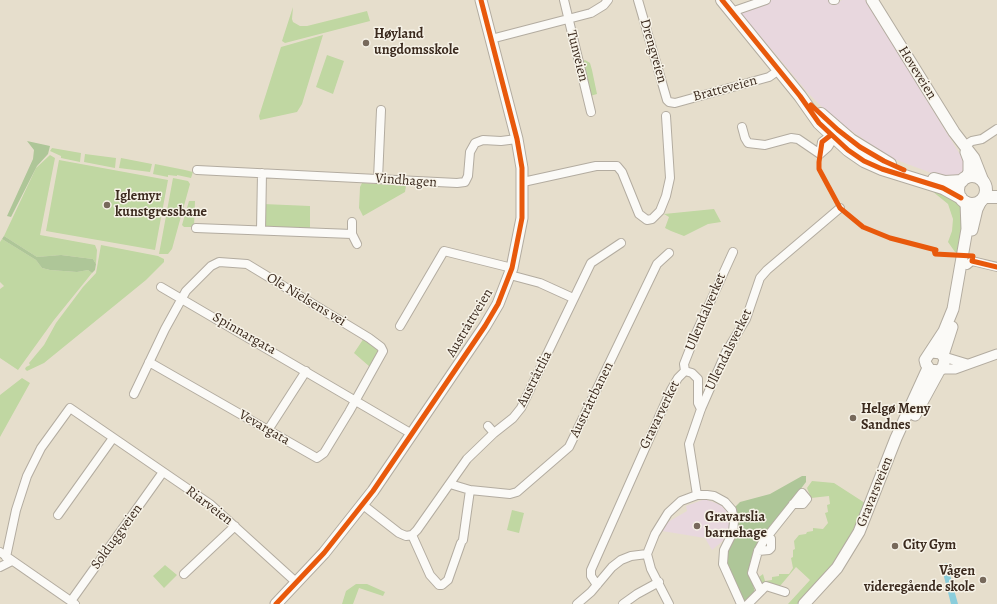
<!DOCTYPE html>
<html>
<head>
<meta charset="utf-8">
<style>
	body { margin:0 }
	canvas { display:block; background:#e6decc }
</style>
</head>
<body>
<canvas width="997" height="604"></canvas>
<script>
const context = document.querySelector('canvas').getContext('2d');
context.lineJoin = 'round';
function fillPath(path, color) { context.fillStyle = color; context.fill(path, 'evenodd'); }
const toPath = rows => new Path2D(rows.map(r => 'M' + r).join(''));
function strokePath(path, color, width, dash) { context.strokeStyle = color; context.lineWidth = width; context.lineCap = dash ? 'butt' : 'round'; context.setLineDash(dash || []); context.stroke(path); }
function write(font, color, halo, rows, align = 'center') {
  context.font = font + ' Alegreya,serif'; context.lineWidth = 3; context.setLineDash([]); context.textBaseline = 'middle'; context.strokeStyle = halo; context.fillStyle = color; for (const [text, x, y, turn = 0] of rows) {
    context.save(); context.translate(x, y); context.rotate((+turn || 0) * Math.PI / 180); context.textAlign = isNaN(turn) ? turn : align; if (halo) context.strokeText(text, 0, 0); context.fillText(text, 0, 0); context.restore();
  }
}
fillPath(toPath([
	[772,0,828,0,832,5,842,0,865,0,961,156,965,166,961,175,956,177,937,175,891,158,847,128,827,112,809,94,740,12,741,10],
	[705,499,721,505,727,512,730,520,729,530,724,540,712,550,705,538,662,531,668,522,687,511,686,506]
]), '#e8d7de');
fillPath(toPath([
	[293,7,292,19,293,22,300,26,307,26,367,11,370,21,285,43,282,41],
	[323,35,302,104,297,112,260,120,259,116,281,47],
	[327,55,344,61,333,94,316,87],
	[585,60,590,63,592,70,597,94,590,96,583,61],
	[52,148,81,153,80,162,61,158,61,156,50,151],
	[85,154,116,158,115,168,84,162],
	[50,155,55,158,40,235,95,245,97,250,96,264,93,259,61,255,37,257,4,236,36,168],
	[121,158,152,164,150,172,119,168],
	[59,160,168,180,155,250,46,231],
	[155,164,185,170,193,172,191,178,177,175,177,176,168,175,168,177,153,174],
	[173,178,188,181,190,184,172,249,168,254,159,254],
	[362,183,406,186,405,192,363,216,359,208,360,187],
	[917,183,957,201,961,206,964,214,961,253,955,252,948,242,952,231,953,219,948,204,932,191,917,186],
	[189,201,195,201,194,227,184,227,182,225],
	[263,204,310,206,310,230,266,227],
	[714,209,721,222,708,224,684,236,671,231,665,228,669,217,664,214],
	[2,239,36,260,42,268,50,270,77,272,88,270,92,273,54,320,18,370,0,358,0,289,4,286,0,282,0,242],
	[101,245,158,256,164,259,164,262,146,280,44,363,27,371,25,369,26,367,30,365,29,363,44,345,56,323,83,287,96,273],
	[364,338,377,348,379,353,370,367,354,353],
	[22,378,30,383,0,437,0,395],
	[812,481,834,483,865,503,847,544,833,565,818,583,797,604,788,604,810,580,796,567,780,586,763,584,759,577,763,574,765,581,772,580,772,577,779,576,779,574,789,574,793,568,791,558,793,557,793,550,795,549,794,541,799,535,806,534,807,532,813,531,813,528,823,529,828,523,825,513,828,512,827,505,830,504,829,496,811,498,807,488],
	[512,510,524,513,519,533,507,530],
	[165,565,177,575,164,588,153,576],
	[356,584,367,584,385,592,383,596,359,588,353,604,342,604,346,591]
]), '#c0d7a2');
fillPath(toPath([
	[27,141,50,146,48,154,37,166,11,217,7,216,33,159,34,150],
	[4,236,37,257,61,255,93,259,96,264,95,270,92,273,88,270,77,272,50,270,42,268,36,260,2,239],
	[802,476,806,476,806,482,756,548,752,580,755,593,745,602,743,602,726,561,734,508,740,502,770,494]
]), '#aec698');
fillPath(toPath([
	[947,563,947,564,958,604,951,604,941,565]
]), '#8acddb');
const minor = toPath([
	[564,0,591,112],
	[638,0,667,100,669,102,675,103,769,77,779,70],
	[833,0,835,0],
	[737,10,766,0],
	[491,39,591,13,604,5,608,0],
	[742,127,745,138,748,143,765,145,791,138,798,139,820,154],
	[964,146,972,141,982,139,997,129],
	[820,154,822,142,834,133],
	[820,154,828,147,836,134],
	[197,170,457,183,465,182,468,176,470,152,475,143,483,140,501,141,517,139],
	[378,179,381,110],
	[523,182,596,166,617,166,622,172,639,214,647,220,652,219,660,211,666,196,670,178,666,116],
	[352,222,352,234,357,244],
	[196,228,352,234],
	[261,230,262,173],
	[967,265,972,261,997,267],
	[510,275,540,283,573,298],
	[161,287,412,434],
	[400,326,444,251,512,268],
	[685,371,684,364,697,331,733,252],
	[134,394,165,329,186,291,211,266,219,262,247,264,369,338,381,347,383,351,349,412,324,453,317,458,149,362],
	[488,426,494,433],
	[268,430,306,371],
	[450,484,470,490,510,494,517,492,569,447,657,264,669,253],
	[697,495,689,444,701,409,726,352,746,319,760,278,767,270,840,208],
	[363,505,399,533,406,536,412,535,417,530,467,459,494,433,513,418,521,408,591,263,621,243],
	[58,515,113,438],
	[412,535,430,575,439,585,442,585,448,580,461,543],
	[463,540,470,490],
	[758,551,769,550,771,548,771,539,766,538],
	[0,552,75,604],
	[6,557,16,510,27,476,41,448,70,408,210,504,297,583],
	[0,567,12,561],
	[184,574,235,526],
	[597,585,591,576,591,570,671,390,678,378,685,371,692,373,698,379,698,403,701,409],
	[761,591,752,573,758,551,763,542,802,493,807,499,803,504,793,504],
	[71,601,163,472],
	[577,604,591,592,612,567,621,560,631,556,647,554],
	[623,604,637,594,659,582],
	[669,604,651,569,647,554,655,534,668,513,681,501,697,495,707,495,714,496,725,502,732,510,734,521,733,532,724,550,723,564,741,604],
	[748,604,766,586,785,592]
]);
const tertiary = toPath([
	[944,357,967,364],
	[941,369,955,369,997,354]
]);
const secondary = toPath([
	[872,0,954,132,974,158,983,181],
	[966,152,969,160,969,172,966,178],
	[972,230,977,209,981,201],
	[932,352,941,353,945,359,943,367,939,371,930,370,926,364,925,360,944,331,953,309,967,229,966,202],
	[943,355,952,327],
	[915,415,939,371],
	[276,604,324,553,373,491,485,326,498,304,512,268,522,218,522,168,517,139,481,0],
	[804,604,837,568,859,532,896,438,928,368]
]);
const primary = toPath([
	[722,0,800,96,819,123,848,150,864,161,882,169,943,188,961,198],
	[821,114,851,140,890,164],
	'958 190a14 14 0 1 1 28 0a14 14 0 1 1-28 0Z',
	[934,179,945,182,962,181],
	[984,197,997,197]
]);
strokePath(minor, '#b3aca0', 10);
strokePath(tertiary, '#b3aca0', 11);
strokePath(secondary, '#b3aca0', 13);
strokePath(primary, '#b3aca0', 14);
strokePath(minor, '#fbfaf7', 8);
strokePath(tertiary, '#fbfaf7', 9);
strokePath(secondary, '#fbfaf7', 11);
strokePath(primary, '#fbfaf7', 12);
strokePath(toPath([
	[722,0,800,96,819,123,848,150,864,161,882,169,943,188,961,198],
	[811,105,838,130,860,147,884,161,904,170],
	[831,135,822,142,819,162,819,169,840,208,863,227,890,238,936,250],
	[934,250,935,254,973,256,972,261,997,267],
	[276,604,324,553,373,491,485,326,498,304,512,268,522,218,522,168,517,139,481,0]
]), '#e8590c', 5);
for (const [x, y, r, color] of [
	[366,43,4,"#77695b"],
	[107,205,4,"#77695b"],
	[853,418,4,"#77695b"],
	[697,526,4,"#77695b"],
	[895,546,4,"#77695b"],
	[983,580,4,"#77695b"]
]) { const dot = new Path2D(); dot.arc(x, y, r, 0, 2 * Math.PI); context.fillStyle = color; context.fill(dot); strokePath(dot, '#f7f3e8', 1.5); }
write('bold 14px', '#3b2a1e', '#f7f3e8', [
	["Høyland",374,35],
	["ungdomsskole",374,51],
	["Iglemyr",115,197],
	["kunstgressbane",115,213],
	["Helgø Meny",861,410],
	["Sandnes",861,426],
	["Gravarslia",705,518],
	["barnehage",705,534],
	["City Gym",903,546],
	["Vågen",975,572,"right"],
	["videregående skole",975,588,"right"]
], 'left');
write('14px', '#3b2a1e', '#f7f3e8', [
	["Drengveien",653,51,74],
	["Tunveien",577,56,76],
	["Hoveveien",917,73,58],
	["Bratteveien",725,89,-15],
	["Vindhagen",406,181,4],
	["Ole Nielsens vei",306,300,31],
	["Ullendalverket",706,312,-67],
	["Austråttveien",470,323,-59],
	["Spinnargata",244,334,30],
	["Ullendalsverket",729,350,-64],
	["Austråttlia",535,379,-63],
	["Austråttbanen",592,400,-64],
	["Gravarverket",660,415,-64],
	["Vevargata",264,428,30],
	["Gravarsveien",875,492,-68],
	["Riarveien",209,506,37],
	["Solduggveien",117,537,-54]
]);
</script>
</body>
</html>
